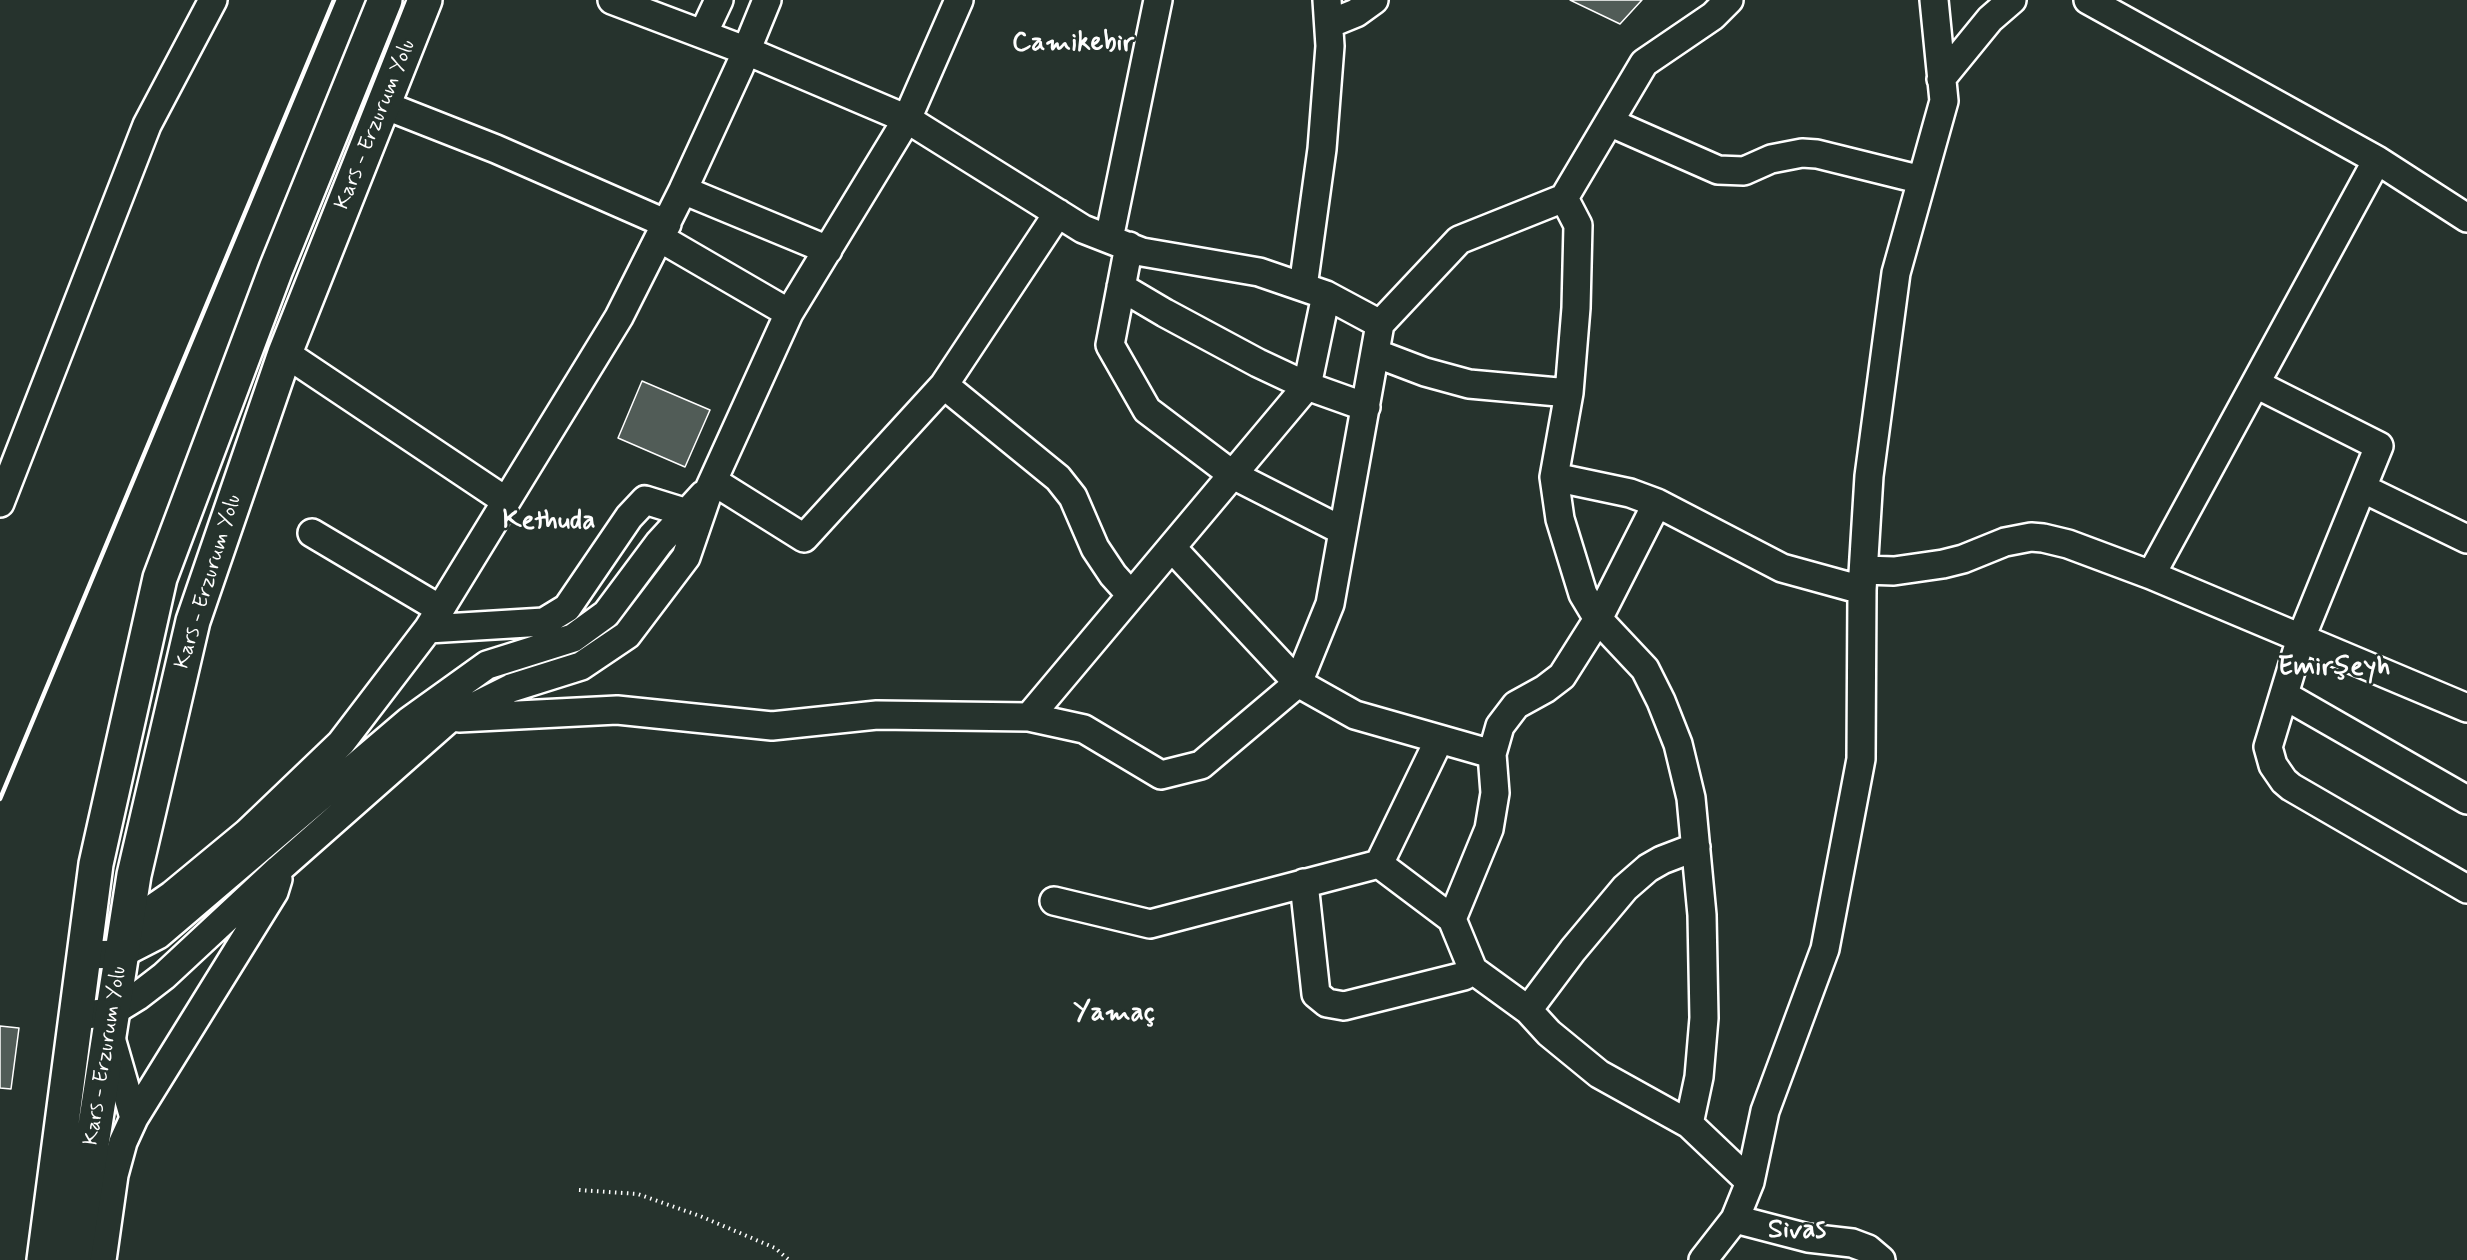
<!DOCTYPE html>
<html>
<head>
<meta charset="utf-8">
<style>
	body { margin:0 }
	canvas { display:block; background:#26332d }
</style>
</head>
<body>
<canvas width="2467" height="1260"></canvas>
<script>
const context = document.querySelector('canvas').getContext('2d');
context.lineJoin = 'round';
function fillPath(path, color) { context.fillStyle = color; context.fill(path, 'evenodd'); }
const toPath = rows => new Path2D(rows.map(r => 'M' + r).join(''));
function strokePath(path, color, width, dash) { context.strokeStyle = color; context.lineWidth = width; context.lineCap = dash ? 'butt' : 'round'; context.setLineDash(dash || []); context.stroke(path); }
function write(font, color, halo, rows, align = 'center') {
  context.font = font + ' Mynerve,sans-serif'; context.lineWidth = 5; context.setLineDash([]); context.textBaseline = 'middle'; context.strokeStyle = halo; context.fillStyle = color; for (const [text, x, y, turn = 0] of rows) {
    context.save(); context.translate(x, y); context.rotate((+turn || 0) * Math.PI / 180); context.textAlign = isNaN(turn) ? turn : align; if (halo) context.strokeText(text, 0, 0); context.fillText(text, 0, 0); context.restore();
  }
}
const building = toPath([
	[1570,0,1642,0,1620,24,1570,0],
	[642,381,710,410,685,467,618,438,642,381],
	[0,1026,19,1028,11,1089,0,1088,0,1026]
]);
fillPath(building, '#515c57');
strokePath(building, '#fff', 1.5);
const minor = toPath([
	[612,0,747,51,907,119,1083,229,1142,252,1259,272,1326,295,1380,324],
	[2088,0,2377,160,2467,218],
	[1329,24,1356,13,1374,0],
	[703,34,719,0],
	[1941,79,1990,19,2012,0],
	[384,105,496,149,667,224],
	[1609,122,1718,170,1744,171,1771,159,1802,153,1817,154,1922,180],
	[2377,160,2151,575,2467,708],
	[683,190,828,250],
	[1564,198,1578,225,1576,308,1569,393,1554,477,1560,519,1583,594,1598,619,1645,669,1661,701,1678,744,1691,798,1702,915,1704,1018,1699,1077,1689,1124],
	[660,238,789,313],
	[1109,239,1158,0],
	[1129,246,1110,345,1147,410,1233,475,1343,531],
	[1121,287,1165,313,1258,363,1307,386,1366,407],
	[1303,287,1322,149,1330,46,1327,0],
	[285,353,506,501],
	[1375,353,1425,372,1469,384,1569,393],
	[2256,384,2379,446,2301,638,2268,747,2273,765,2284,781,2291,787,2467,889],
	[944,385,1058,478,1073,497,1095,548,1113,575,1131,595],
	[1554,477,1630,493,1657,503,1782,568,1862,590],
	[713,481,804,538,944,385,1058,213],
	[2362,488,2467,539],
	[0,503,147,125,213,0],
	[312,533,440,609],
	[1172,548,1298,683,1330,604,1380,324,1459,240,1564,198,1644,63,1713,16,1729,0],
	[1864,570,1894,571,1943,564,1963,559,2005,542,2031,537,2043,538,2068,544,2151,575],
	[428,629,544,622,567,608,629,517,645,500,687,513],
	[2284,695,2467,800],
	[1029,717,1307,386,1326,295],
	[459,718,617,710,772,726,877,715,1029,717,1084,729,1161,775,1201,765,1298,683,1355,715,1492,754],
	[1379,864,1452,919,1473,970,1528,1010,1549,1033,1599,1074,1689,1124,1750,1182],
	[1304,883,1316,994,1327,1003,1344,1006,1464,976,1473,970],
	[1054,901,1150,924,1379,864,1439,740],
	[1452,919,1489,829,1495,793,1492,754,1500,726,1516,705,1545,689,1562,676,1598,619,1657,503],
	[127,926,172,895,247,833,341,743,428,629,619,317,683,190,740,66,767,0],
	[84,955,121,954,158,935,409,721,487,665,573,638,606,614,659,543,703,495],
	[1528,1010,1573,950,1625,888,1648,868,1662,860,1696,847],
	[76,1016,112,1012,138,996,164,976,279,869,449,719,511,688,581,666,627,635,686,557,710,487,789,313,907,119,959,0],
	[111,1038,134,1118],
	[1735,1219,1808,1238,1852,1243,1868,1249,1881,1260],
	[102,1260,114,1175,123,1142,134,1118,274,892,278,879],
	[1703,1260,1735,1219,1750,1182,1765,1111,1825,949,1861,759,1862,590,1869,476,1896,273,1944,101,1934,0]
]);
const highway = toPath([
	[44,1260,96,864,160,578,276,269,385,0],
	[74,1260,134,875,193,621,285,353,425,0]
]);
strokePath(minor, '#fff', 32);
strokePath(highway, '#fff', 38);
strokePath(toPath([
	[579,1190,638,1194,700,1216,775,1248,789,1260]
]), '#fff', 4, [1.5, 4.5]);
strokePath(minor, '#26332d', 27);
strokePath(highway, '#26332d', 33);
strokePath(toPath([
	[0,799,334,0]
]), '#fff', 4.5);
write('21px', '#fff', '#26332d', [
	["Kars - Erzurum Yolu",376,125,-68],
	["Kars - Erzurum Yolu",209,582,-73],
	["Kars - Erzurum Yolu",106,1056,-81]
]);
write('bold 27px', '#fff', '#26332d', [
	["Camikebir",1073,44],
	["Kethuda",549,522],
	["Emirşeyh",2334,668],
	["Yamaç",1114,1014],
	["Sivas",1797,1231]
]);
</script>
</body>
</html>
